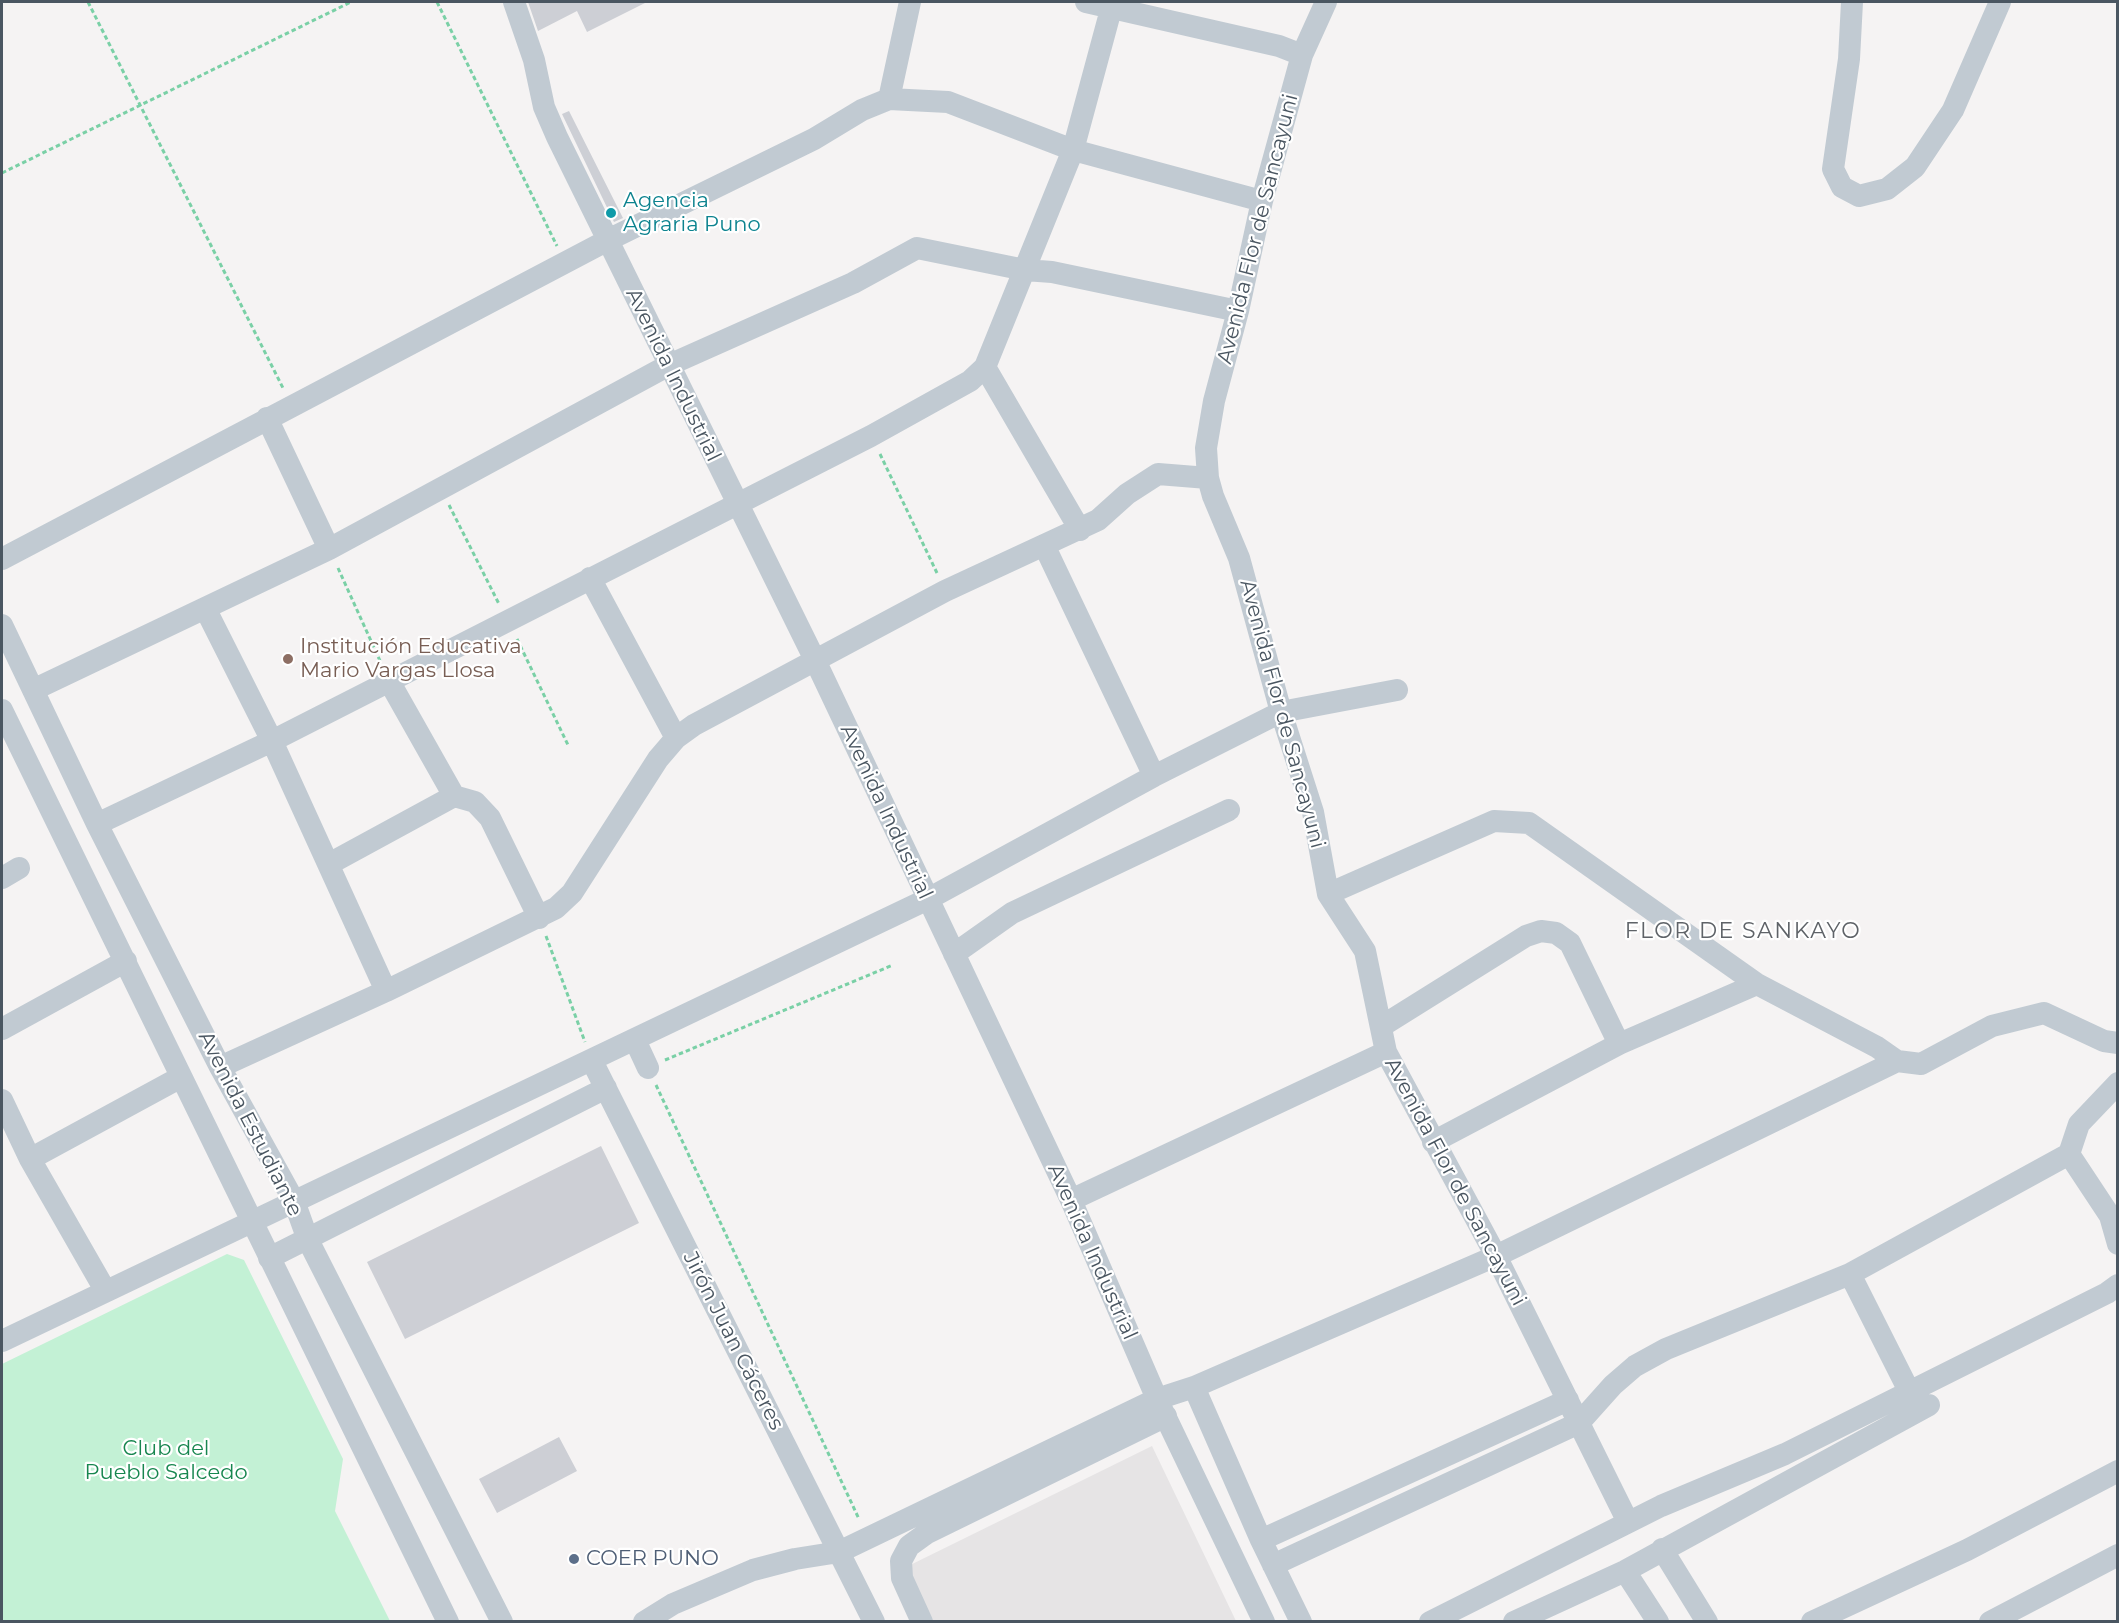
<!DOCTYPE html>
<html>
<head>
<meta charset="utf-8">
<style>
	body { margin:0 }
	#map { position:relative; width:2119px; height:1623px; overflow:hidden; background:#f5f3f3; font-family:Montserrat,sans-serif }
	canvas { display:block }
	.frame { position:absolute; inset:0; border:3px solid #4a5661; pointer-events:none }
</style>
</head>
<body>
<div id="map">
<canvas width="2119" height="1623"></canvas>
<div class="frame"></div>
</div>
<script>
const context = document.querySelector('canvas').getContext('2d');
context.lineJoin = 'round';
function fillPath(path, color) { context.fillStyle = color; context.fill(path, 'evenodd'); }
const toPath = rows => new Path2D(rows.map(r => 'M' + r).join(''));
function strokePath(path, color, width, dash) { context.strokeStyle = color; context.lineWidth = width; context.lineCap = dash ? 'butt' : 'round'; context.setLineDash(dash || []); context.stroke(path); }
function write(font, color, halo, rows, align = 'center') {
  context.font = font + ' Montserrat,sans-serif'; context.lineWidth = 4.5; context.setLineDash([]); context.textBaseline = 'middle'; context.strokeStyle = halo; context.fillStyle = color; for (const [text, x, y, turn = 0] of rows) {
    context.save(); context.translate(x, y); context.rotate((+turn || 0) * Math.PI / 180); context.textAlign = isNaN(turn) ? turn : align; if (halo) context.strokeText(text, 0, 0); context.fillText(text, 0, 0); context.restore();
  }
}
fillPath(toPath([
	[1152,1446,1236,1621,920,1621,896,1572]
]), '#e6e4e5');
fillPath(toPath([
	[227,1254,244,1260,343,1459,335,1511,390,1621,2,1621,2,1364]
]), '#c3f1d5');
fillPath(toPath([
	[528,2,647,2,587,32,577,11,538,31],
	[569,111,623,218,614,222,562,114],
	[601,1146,639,1223,405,1339,367,1262],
	[559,1437,577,1471,497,1513,479,1479]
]), '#cdcfd5');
strokePath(toPath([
	[88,2,283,388],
	[437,2,557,246],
	[2,173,351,2],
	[880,454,937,573],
	[449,505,499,604],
	[338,568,381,663],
	[517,639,568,745],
	[546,936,585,1042],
	[665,1060,893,965],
	[656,1085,859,1519]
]), '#7ad0a6', 3, [4.5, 3]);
strokePath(toPath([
	[514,2,534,60,544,107,557,137,815,660,1071,1200,1157,1399,1264,1622],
	[1086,2,1279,46,1302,55],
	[1326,2,1302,55,1262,201,1238,311,1214,401,1206,448,1208,478,1213,496,1239,558,1281,712,1313,812,1328,894,1365,951,1386,1052,1496,1256,1628,1522],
	[1852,2,1849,59,1833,169,1842,187,1859,196,1887,189,1915,167,1953,110,2000,2],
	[889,99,910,2],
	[985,367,1080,530],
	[267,418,329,549],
	[1044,545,1154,776],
	[2,559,608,240,814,139,862,110,889,99,948,102,1073,150,1262,201],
	[590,578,676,738],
	[205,608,272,741,386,991],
	[2,625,97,824,220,1067,294,1201,308,1240,502,1622],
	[389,681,454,796],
	[33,690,329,549,669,365,853,283,917,248,1025,270,1052,272,1238,311],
	[2,710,448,1622],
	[97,824,272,741,871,436,970,381,985,367,1073,150,1113,2],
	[329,864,454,796,475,802,490,818,539,918],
	[2,878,19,868],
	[1328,894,1494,821,1529,823,1757,984,1877,1047,1897,1061,1921,1064,1992,1026,2044,1013,2104,1041,2118,1043],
	[954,954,1012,913,1229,810],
	[1382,1026,1526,936,1541,931,1556,933,1570,943,1619,1044],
	[2,1029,126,961],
	[635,1040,648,1068],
	[592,1061,874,1622],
	[220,1067,386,991,556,908,572,893,658,759,676,738,694,725,945,591,1098,520,1127,494,1158,474,1208,478],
	[2,1100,30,1159,105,1290],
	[1433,1142,1619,1044,1757,984],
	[2069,1154,2110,1216,2118,1244],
	[30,1159,181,1077],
	[1071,1200,1386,1052],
	[269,1258,606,1088],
	[1850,1274,1909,1391],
	[2,1341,928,899,1154,776,1281,712,1397,690],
	[1194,1387,1261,1540,1301,1622],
	[1261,1540,1568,1400],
	[1662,1549,1707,1622],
	[1273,1565,1579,1423,1613,1385,1635,1366,1666,1349,1850,1274,2069,1154,2079,1124,2118,1083],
	[1625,1571,1658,1622],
	[644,1622,673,1604,753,1570,795,1559,839,1552,1157,1399,1194,1387,1496,1256,1897,1061],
	[922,1622,902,1578,901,1561,909,1546,927,1533,1166,1416],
	[1430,1622,1661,1506,1785,1454,2107,1293,2118,1285],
	[1514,1622,1625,1571,1929,1405],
	[1812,1622,1967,1550,2118,1471],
	[1990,1622,2118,1555]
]), '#c1cad2', 22);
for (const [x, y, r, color] of [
	[611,213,6,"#0f9aa8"],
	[288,659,6,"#8d6e63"],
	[574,1559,6,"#5c6f8a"]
]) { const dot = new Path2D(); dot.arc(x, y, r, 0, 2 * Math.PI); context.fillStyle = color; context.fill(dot); strokePath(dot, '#fff', 2); }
write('21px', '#0d838f', '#fff', [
	["Agencia",623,201],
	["Agraria Puno",623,225]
], 'left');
write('21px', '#4a5661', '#fff', [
	["Avenida Flor de Sancayuni",1258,229,-76],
	["Avenida Industrial",673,375,64],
	["Avenida Flor de Sancayuni",1282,714,75],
	["Avenida Industrial",886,812,65],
	["Avenida Estudiante",250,1124,63],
	["Avenida Flor de Sancayuni",1455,1182,62],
	["Avenida Industrial",1092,1252,66],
	["Jirón Juan Cáceres",733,1341,63]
]);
write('21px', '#785e54', '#fff', [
	["Institución Educativa",300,647],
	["Mario Vargas Llosa",300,671]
], 'left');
write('21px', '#17864f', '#fff', [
	["Club del",166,1449],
	["Pueblo Salcedo",166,1473]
]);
write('21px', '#4e5e75', '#fff', [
	["COER PUNO",586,1559]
], 'left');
context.letterSpacing = '1.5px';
write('22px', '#5f6368', '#fff', [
	["FLOR DE SANKAYO",1743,932]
]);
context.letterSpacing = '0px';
</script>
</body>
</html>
